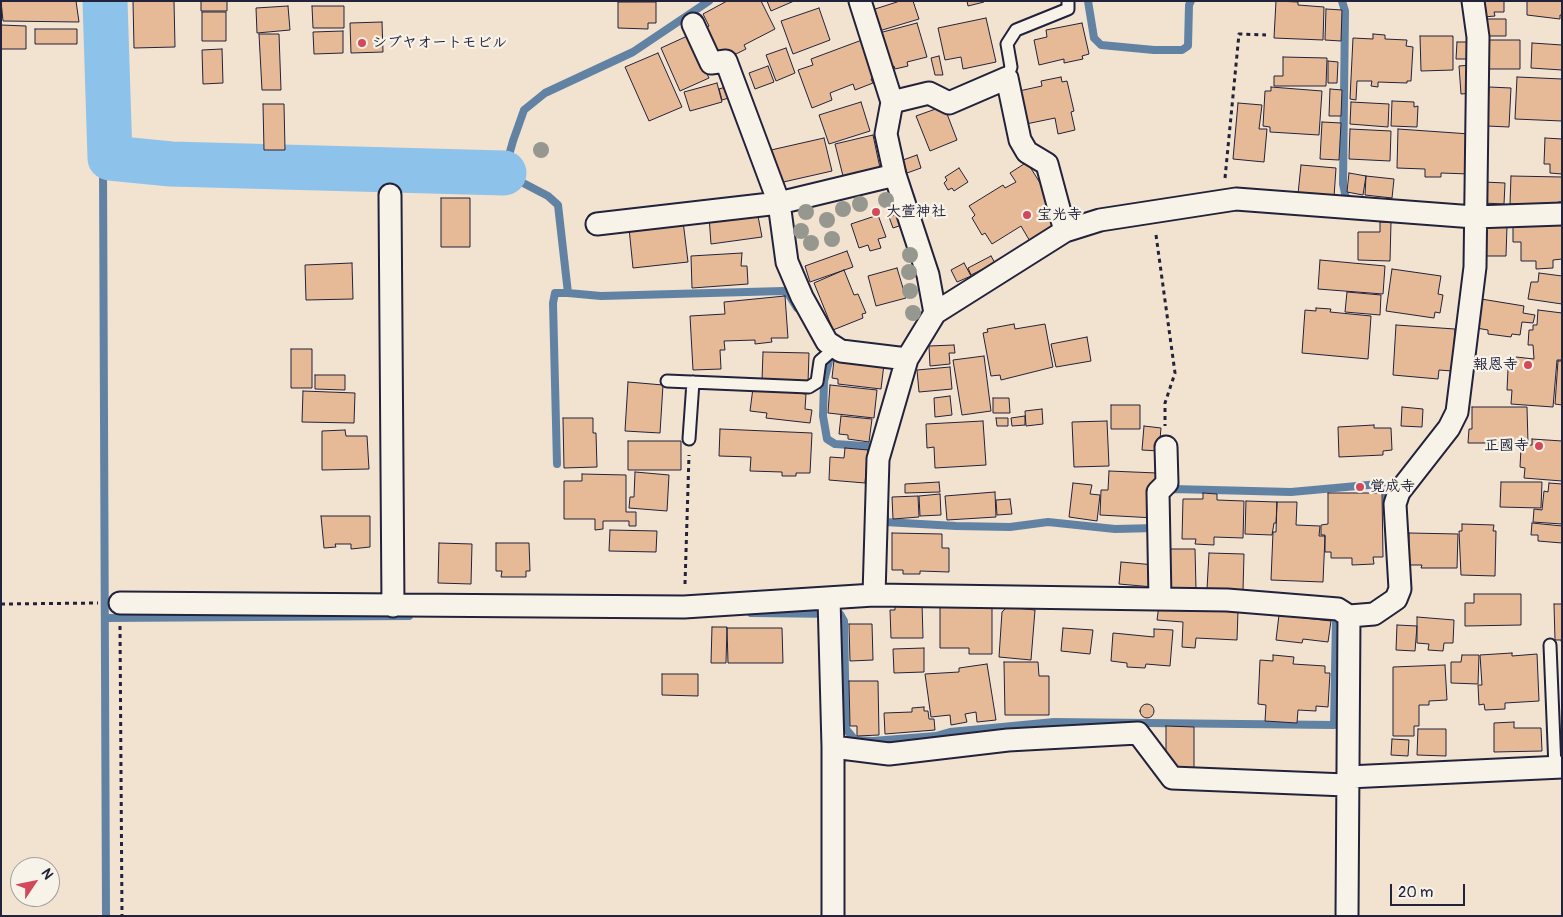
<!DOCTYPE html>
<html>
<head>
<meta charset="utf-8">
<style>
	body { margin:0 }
	#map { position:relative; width:1563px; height:917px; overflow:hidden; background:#f2e2d0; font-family:Pangolin,sans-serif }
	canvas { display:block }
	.frame { position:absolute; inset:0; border:2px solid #22223b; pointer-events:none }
	.north { position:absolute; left:10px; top:857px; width:50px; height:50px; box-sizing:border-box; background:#f7f3e8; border:1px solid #a29fa3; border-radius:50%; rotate:56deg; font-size:14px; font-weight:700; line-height:20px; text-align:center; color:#22223b }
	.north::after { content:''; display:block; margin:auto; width:18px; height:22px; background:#d1495b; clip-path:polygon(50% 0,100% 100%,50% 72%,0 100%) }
	.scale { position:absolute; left:1390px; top:884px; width:75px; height:22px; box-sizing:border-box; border:2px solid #22223b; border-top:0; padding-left:6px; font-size:15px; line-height:18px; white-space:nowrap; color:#22223b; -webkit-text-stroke:4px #f7f3e8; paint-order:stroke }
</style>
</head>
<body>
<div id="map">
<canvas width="1563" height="917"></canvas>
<div class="frame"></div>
<div class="north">N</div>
<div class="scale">20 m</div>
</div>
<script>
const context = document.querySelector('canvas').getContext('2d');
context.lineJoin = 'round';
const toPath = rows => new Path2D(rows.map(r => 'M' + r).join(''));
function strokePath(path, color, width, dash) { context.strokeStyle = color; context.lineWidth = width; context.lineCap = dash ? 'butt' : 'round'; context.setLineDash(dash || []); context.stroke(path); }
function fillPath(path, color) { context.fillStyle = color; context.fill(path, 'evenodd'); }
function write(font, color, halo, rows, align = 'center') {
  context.font = font + ' Pangolin,"Klee One",sans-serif'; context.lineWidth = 4.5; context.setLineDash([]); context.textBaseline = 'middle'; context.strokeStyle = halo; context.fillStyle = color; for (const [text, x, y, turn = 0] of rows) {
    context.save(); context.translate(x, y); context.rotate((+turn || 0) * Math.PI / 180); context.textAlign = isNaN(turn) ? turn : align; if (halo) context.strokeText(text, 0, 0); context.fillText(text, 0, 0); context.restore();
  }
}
strokePath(toPath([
	[1088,1,1094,38,1101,45,1154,50,1182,50,1188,46,1189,5,1191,1],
	[1342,1,1345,11,1343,184,1346,198],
	[568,293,601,296,783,291,789,295,797,308],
	[825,351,829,361,824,381,823,416,827,439,835,444,879,447],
	[557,464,553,303,555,293,568,293,558,205,548,196,504,173,513,141,524,110,545,93,633,52,709,1],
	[1167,492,1173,489,1291,492,1379,484,1386,490,1387,506],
	[885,515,885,522,956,526,1010,527,1048,522,1115,529,1156,528],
	[751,613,840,614,844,621,846,729,855,740,873,741,936,736,950,732,1054,722,1334,725,1336,620,1340,613],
	[106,618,409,616],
	[106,916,103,167,110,158]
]), '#6282a4', 8);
strokePath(toPath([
	[105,1,110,158,171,164,504,173]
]), '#8dc2ea', 45);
const building = toPath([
	[1,1,76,1,79,22,3,21,1,1],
	[133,1,174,1,175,47,134,48,133,1],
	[201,1,227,1,227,11,201,11,201,1],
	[727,1,761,1,775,29,744,45,746,49,728,58,716,56,703,30,709,26,703,14,727,1],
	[767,1,794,1,771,11,767,1],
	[900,1,913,1,919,19,879,31,872,10,900,1],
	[967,1,984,1,984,2,968,6,967,1],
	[1276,1,1298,2,1298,5,1324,7,1323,40,1274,38,1276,1],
	[1483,1,1504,1,1504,12,1494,12,1495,16,1483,17,1483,1],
	[1527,1,1562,1,1562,15,1560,15,1560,19,1527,15,1527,1],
	[618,2,656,2,656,23,648,23,648,29,618,28,618,2],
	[288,6,290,30,257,33,256,8,288,6],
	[312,6,344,6,344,28,313,28,312,6],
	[819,8,830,40,793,54,781,21,819,8],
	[1326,9,1342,10,1341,41,1325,40,1326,9],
	[202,12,226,12,226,41,202,41,202,12],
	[986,18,996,62,963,69,961,57,945,60,938,28,986,18],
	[1484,19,1506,19,1506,36,1484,36,1484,19],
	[382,22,383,52,351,53,350,23,382,22],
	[917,23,927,57,907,62,908,66,895,69,894,66,888,67,879,33,917,23],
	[1082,23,1089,54,1082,56,1083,59,1064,63,1064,59,1039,65,1034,40,1047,37,1046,30,1082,23],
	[1,25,26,26,26,49,1,49,1,25],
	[35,29,77,29,77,44,35,44,35,29],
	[343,31,343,53,314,54,313,32,343,31],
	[694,33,696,51,709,78,680,91,661,48,694,33],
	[259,34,279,34,281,90,262,90,259,34],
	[1373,34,1385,35,1385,39,1407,40,1406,46,1413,47,1411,81,1407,81,1407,83,1378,82,1378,87,1371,86,1372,81,1357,81,1356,100,1350,99,1353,38,1373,39,1373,34],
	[1420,36,1453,36,1453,70,1421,71,1420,36],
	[862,40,876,77,871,79,873,83,855,90,853,84,830,93,832,100,812,108,798,70,813,65,811,59,862,40],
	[1484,40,1520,40,1520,69,1485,69,1484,40],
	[1457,42,1473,42,1473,59,1456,59,1457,42],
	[1532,43,1562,45,1562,70,1531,68,1532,43],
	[786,48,795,73,776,81,766,55,786,48],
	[222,49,223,83,203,84,202,50,222,49],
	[658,53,682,107,649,121,625,67,658,53],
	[939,56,943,75,935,75,931,58,939,56],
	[1283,57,1327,58,1326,86,1274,86,1274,76,1283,76,1283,57],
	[1328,61,1338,62,1337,83,1328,83,1328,61],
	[1472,65,1474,93,1461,94,1459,66,1472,65],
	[768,66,774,82,755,89,749,73,768,66],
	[1061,77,1062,82,1067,81,1074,111,1071,112,1075,130,1058,134,1055,118,1026,124,1019,91,1042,86,1041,81,1061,77],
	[1517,77,1562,79,1562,121,1515,119,1517,77],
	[717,83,722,102,690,111,684,92,717,83],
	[729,86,732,97,722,100,719,89,729,86],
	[1271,87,1322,91,1319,135,1270,132,1270,127,1263,126,1265,91,1271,91,1271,87],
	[1489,87,1511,88,1509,127,1487,126,1489,87],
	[1330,89,1342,90,1341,116,1329,116,1330,89],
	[1392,101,1414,102,1414,107,1418,106,1417,127,1391,126,1392,101],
	[861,102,870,131,829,144,819,115,861,102],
	[1351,102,1389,104,1388,127,1350,124,1351,102],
	[1238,103,1262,105,1259,129,1267,129,1264,162,1233,159,1238,103],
	[263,104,284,104,285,150,264,150,263,104],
	[944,106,957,140,930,151,916,116,944,106],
	[1322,122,1341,123,1339,160,1320,159,1322,122],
	[1350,129,1391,131,1390,161,1349,159,1350,129],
	[1398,129,1470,134,1469,174,1441,173,1441,177,1425,177,1425,169,1397,168,1398,129],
	[873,135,880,168,843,176,835,144,873,135],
	[824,138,832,171,779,183,771,150,824,138],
	[1545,138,1562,139,1562,174,1550,173,1550,164,1544,164,1545,138],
	[917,155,921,168,907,173,903,160,917,155],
	[1027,162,1045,191,1059,225,1031,243,1021,226,992,244,985,233,982,235,972,218,975,215,969,206,1003,185,1005,188,1016,182,1010,173,1027,162],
	[1301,165,1336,168,1334,197,1298,194,1301,165],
	[959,168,968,182,954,191,952,188,948,190,944,183,947,180,945,177,959,168],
	[1349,173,1366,176,1363,195,1347,192,1349,173],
	[1366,176,1394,179,1392,198,1365,195,1366,176],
	[1511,176,1562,177,1562,202,1558,202,1558,207,1524,207,1524,204,1510,204,1511,176],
	[1484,182,1505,183,1504,204,1483,203,1484,182],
	[441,198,470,198,470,247,441,247,441,198],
	[757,211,762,237,711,244,709,216,757,211],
	[898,214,902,225,893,228,889,217,898,214],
	[878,215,886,237,878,239,881,248,870,251,868,245,859,248,851,224,878,215],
	[683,221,688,262,633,268,629,228,683,221],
	[1380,222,1391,222,1390,261,1358,260,1358,232,1380,232,1380,222],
	[1562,223,1562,259,1553,260,1553,268,1536,269,1536,261,1521,261,1521,242,1513,242,1513,224,1562,223],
	[1487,225,1507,226,1506,256,1486,256,1487,225],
	[847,251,853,267,810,282,805,266,847,251],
	[742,253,741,266,747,266,748,284,692,288,691,256,742,253],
	[991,256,995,263,971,275,968,268,991,256],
	[1320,260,1385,266,1383,294,1318,289,1320,260],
	[352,263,353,299,306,300,305,265,352,263],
	[964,263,971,276,957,282,951,270,964,263],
	[897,268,906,298,876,306,868,276,897,268],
	[1392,269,1441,276,1438,294,1443,295,1440,313,1435,312,1434,318,1386,311,1392,269],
	[844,270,854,295,858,294,866,313,862,314,863,318,833,330,814,283,844,270],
	[1539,273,1562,276,1562,304,1528,299,1531,282,1538,282,1539,273],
	[1347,292,1381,295,1380,315,1345,312,1347,292],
	[785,296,788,338,771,338,772,342,755,344,755,340,724,341,725,350,720,350,721,369,693,370,690,316,725,314,724,302,785,296],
	[1481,299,1524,306,1523,313,1535,315,1533,323,1522,322,1520,335,1512,334,1511,337,1488,334,1488,330,1476,328,1481,299],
	[1316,308,1331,309,1330,312,1371,316,1368,359,1302,353,1305,310,1316,311,1316,308],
	[1538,310,1562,313,1562,360,1557,360,1553,407,1511,404,1512,390,1507,390,1508,369,1512,369,1516,357,1534,359,1533,345,1528,345,1529,330,1533,330,1533,325,1537,325,1538,310],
	[1014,324,1015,329,1045,324,1053,367,1001,380,1000,375,991,376,983,333,988,332,987,329,1014,324],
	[1396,325,1455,329,1452,371,1439,370,1438,379,1393,375,1396,325],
	[1087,337,1091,361,1056,367,1051,344,1087,337],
	[954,345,955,353,949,353,950,364,930,366,929,346,954,345],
	[291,349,312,349,312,388,291,388,291,349],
	[763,352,809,353,808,383,762,381,763,352],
	[984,356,991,411,962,415,953,360,984,356],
	[834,360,884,364,881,389,838,384,838,379,832,378,834,360],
	[1558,361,1562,361,1562,405,1555,404,1558,361],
	[950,367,952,389,919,392,917,370,950,367],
	[315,375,345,375,345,390,315,389,315,375],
	[628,382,663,385,660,433,625,431,628,382],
	[830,385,877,390,874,418,828,413,830,385],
	[753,388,806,394,805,409,812,410,810,423,766,418,767,413,750,411,753,388],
	[303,391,355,393,354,423,302,422,303,391],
	[950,396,952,415,935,417,934,398,950,396],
	[993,398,1009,398,1010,413,993,413,993,398],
	[1111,405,1140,405,1140,429,1111,429,1111,405],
	[1402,407,1423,409,1422,427,1401,426,1402,407],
	[1472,407,1527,407,1528,443,1509,443,1509,449,1487,449,1487,443,1468,443,1469,429,1472,429,1472,407],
	[1042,409,1043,424,1026,426,1025,411,1042,409],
	[841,416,872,419,869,442,848,439,848,435,839,434,841,416],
	[1025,416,1025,425,1012,426,1011,418,1025,416],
	[563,418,593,418,593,433,596,433,597,467,564,468,563,418],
	[996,418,1008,418,1008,426,997,426,996,418],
	[983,421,986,465,935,468,934,447,927,448,926,424,983,421],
	[1107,421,1109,466,1074,467,1072,422,1107,421],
	[1374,425,1374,428,1391,428,1392,450,1383,451,1383,455,1339,457,1338,427,1374,425],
	[1144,426,1161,428,1159,451,1142,450,1144,426],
	[720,429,812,433,810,473,796,473,796,476,782,476,782,472,750,471,751,457,719,456,720,429],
	[345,430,346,436,367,436,369,469,322,470,322,431,345,430],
	[1532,439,1562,441,1562,481,1524,478,1525,468,1520,467,1521,448,1525,448,1525,445,1532,445,1532,439],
	[628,441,681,441,681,470,628,470,628,441],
	[845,448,868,450,865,483,829,480,830,457,844,458,845,448],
	[1109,471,1157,473,1155,518,1100,515,1101,490,1108,490,1109,471],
	[635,472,669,475,667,511,629,508,630,497,634,497,635,472],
	[582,474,626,475,626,512,636,512,636,526,629,526,629,521,603,521,603,529,595,530,595,519,564,519,564,481,582,481,582,474],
	[939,482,940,492,905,493,905,484,939,482],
	[1501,482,1542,482,1541,508,1500,507,1501,482],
	[1073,483,1092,485,1090,494,1100,495,1097,521,1069,517,1073,483],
	[1549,483,1562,484,1562,524,1533,522,1534,509,1542,510,1544,491,1548,492,1549,483],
	[995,492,996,517,947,520,945,496,995,492],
	[1203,493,1217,494,1217,500,1244,501,1243,538,1214,537,1214,545,1195,544,1196,539,1182,539,1183,499,1203,499,1203,493],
	[1328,493,1382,493,1383,557,1373,557,1374,564,1352,565,1352,558,1331,558,1331,552,1325,552,1325,535,1321,535,1321,525,1328,524,1328,493],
	[940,494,941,515,920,516,919,496,940,494],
	[918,496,919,517,893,519,892,497,918,496],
	[1010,499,1012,514,997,515,996,500,1010,499],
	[1246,501,1277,502,1276,523,1274,523,1272,535,1245,534,1246,501],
	[1277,502,1297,502,1296,525,1320,526,1319,536,1325,536,1323,582,1271,580,1273,532,1276,532,1277,502],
	[321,516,370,516,370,547,351,549,351,544,335,544,336,547,324,548,321,516],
	[1532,523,1562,526,1562,543,1538,541,1538,535,1531,535,1532,523],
	[1462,524,1494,525,1493,531,1496,531,1495,576,1461,575,1459,531,1462,531,1462,524],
	[610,530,657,531,656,552,609,551,610,530],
	[892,533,942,534,942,548,949,548,949,572,920,571,920,574,903,574,903,570,892,570,892,533],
	[1409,533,1458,534,1457,568,1421,568,1422,565,1409,565,1409,533],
	[439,543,472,544,471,584,438,583,439,543],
	[496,543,529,543,530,571,526,571,526,577,501,577,502,571,496,571,496,543],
	[1165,549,1195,549,1196,589,1166,590,1165,549],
	[1209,553,1244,554,1243,590,1207,589,1209,553],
	[1121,562,1155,565,1153,587,1119,584,1121,562],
	[1474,594,1521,594,1521,625,1465,626,1465,603,1474,603,1474,594],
	[895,603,922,603,923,638,891,638,890,610,895,610,895,603],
	[1554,604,1562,604,1562,645,1561,640,1555,640,1554,604],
	[1159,605,1238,611,1237,640,1196,638,1195,648,1182,647,1183,622,1157,620,1159,605],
	[940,606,992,606,992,654,969,654,969,648,940,648,940,606],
	[1007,607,1035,610,1031,660,999,657,1002,612,1007,607],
	[1279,615,1331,621,1328,642,1303,639,1302,643,1276,640,1279,615],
	[1417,617,1454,620,1453,643,1444,643,1443,651,1428,650,1429,644,1417,643,1417,617],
	[849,624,872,624,873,660,850,661,849,624],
	[1397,625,1417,626,1415,651,1396,650,1397,625],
	[712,627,727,627,726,663,711,663,712,627],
	[727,628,782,628,783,663,728,663,727,628],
	[1063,628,1093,630,1090,654,1061,651,1063,628],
	[1154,629,1173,630,1170,666,1146,664,1145,668,1127,667,1127,663,1111,661,1113,633,1154,637,1154,629],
	[924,648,924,672,894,673,893,649,924,648],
	[1512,653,1512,656,1537,654,1539,701,1505,703,1505,709,1485,710,1484,704,1479,705,1478,685,1482,685,1480,655,1512,653],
	[1273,655,1294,657,1293,664,1325,666,1325,673,1330,673,1328,707,1316,706,1316,711,1298,710,1297,723,1265,721,1266,705,1258,704,1260,660,1273,661,1273,655],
	[1462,655,1479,655,1478,684,1451,683,1451,662,1461,662,1462,655],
	[1004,662,1038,662,1039,676,1049,676,1049,715,1005,715,1004,662],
	[987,664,996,720,977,722,976,712,965,714,967,722,951,725,950,715,931,717,925,674,959,672,959,668,987,664],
	[1445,665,1447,700,1429,701,1429,705,1419,705,1419,726,1414,726,1414,736,1393,736,1393,667,1445,665],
	[662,674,698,674,698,696,662,695,662,674],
	[849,681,878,681,879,735,857,736,857,726,850,726,849,681],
	'1140 711a7 7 0 1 1 14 0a7 7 0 1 1-14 0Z',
	[924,707,924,711,928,711,929,719,934,719,935,730,885,734,884,713,912,712,912,708,924,707],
	[1514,722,1514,728,1541,728,1542,751,1494,752,1494,723,1514,722],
	[1166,726,1194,727,1194,769,1178,768,1166,756,1166,726],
	[1418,729,1446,729,1446,756,1417,755,1418,729],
	[1392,739,1409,740,1408,756,1391,755,1392,739]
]);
fillPath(building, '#e7ba97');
strokePath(building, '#22223b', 1);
const service = toPath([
	[1007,78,1011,67,1007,44,1016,30,1068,9,1068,1],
	[667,381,809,387,817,382,820,361,835,348],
	[689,439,693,382],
	[1550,645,1555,768]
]);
const minor = toPath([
	[860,1,892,102,886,134,895,175,928,275,935,313],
	[693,24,711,63,726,61,779,203,787,262,802,297,827,342,841,351,907,359],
	[892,102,929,93,949,103,1007,78,1020,140,1027,152,1047,164,1065,231],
	[390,195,393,606],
	[597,224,779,203,895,175],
	[874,595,878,459,907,359,935,313,1065,231,1100,220,1236,199,1474,217,1562,214],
	[829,598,833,747,833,916],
	[1160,599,1158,492,1167,483,1166,447],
	[120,603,684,607,874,595,1227,600,1338,609,1349,616,1374,614,1396,599,1400,589,1395,504,1399,492,1449,428,1457,412,1475,267,1478,37,1473,1],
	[833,747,889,754,1008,740,1138,733,1172,778,1346,785],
	[1348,777,1562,767],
	[1347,916,1349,616]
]);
strokePath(service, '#22223b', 15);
strokePath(minor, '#22223b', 25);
strokePath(toPath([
	[1225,178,1239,34,1266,35],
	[1156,235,1175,373,1165,403,1165,426],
	[685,584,689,455],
	[1,604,98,603],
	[120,626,122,916]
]), '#22223b', 3, [4, 4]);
strokePath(service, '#f7f3e8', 11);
strokePath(minor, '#f7f3e8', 21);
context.fillStyle = '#96978e';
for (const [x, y] of [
	[541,150],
	[886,200],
	[860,204],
	[843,209],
	[806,212],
	[827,220],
	[801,231],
	[832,239],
	[811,243],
	[910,255],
	[909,272],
	[910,291],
	[913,313]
]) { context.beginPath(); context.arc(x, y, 8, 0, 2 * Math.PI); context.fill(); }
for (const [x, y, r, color] of [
	[362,43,5,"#d1495b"],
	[876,212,5,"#d1495b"],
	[1027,215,5,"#d1495b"],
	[1528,365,5,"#d1495b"],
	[1539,446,5,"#d1495b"],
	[1360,487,5,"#d1495b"]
]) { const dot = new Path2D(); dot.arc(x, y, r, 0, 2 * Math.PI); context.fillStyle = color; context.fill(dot); strokePath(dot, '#f7f3e8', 2); }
write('bold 15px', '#22223b', '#f7f3e8', [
	["シブヤオートモビル",372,43],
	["大萱神社",886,212],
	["宝光寺",1037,215],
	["報恩寺",1518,365,"right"],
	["正國寺",1529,446,"right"],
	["覚成寺",1370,487]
], 'left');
</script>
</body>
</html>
